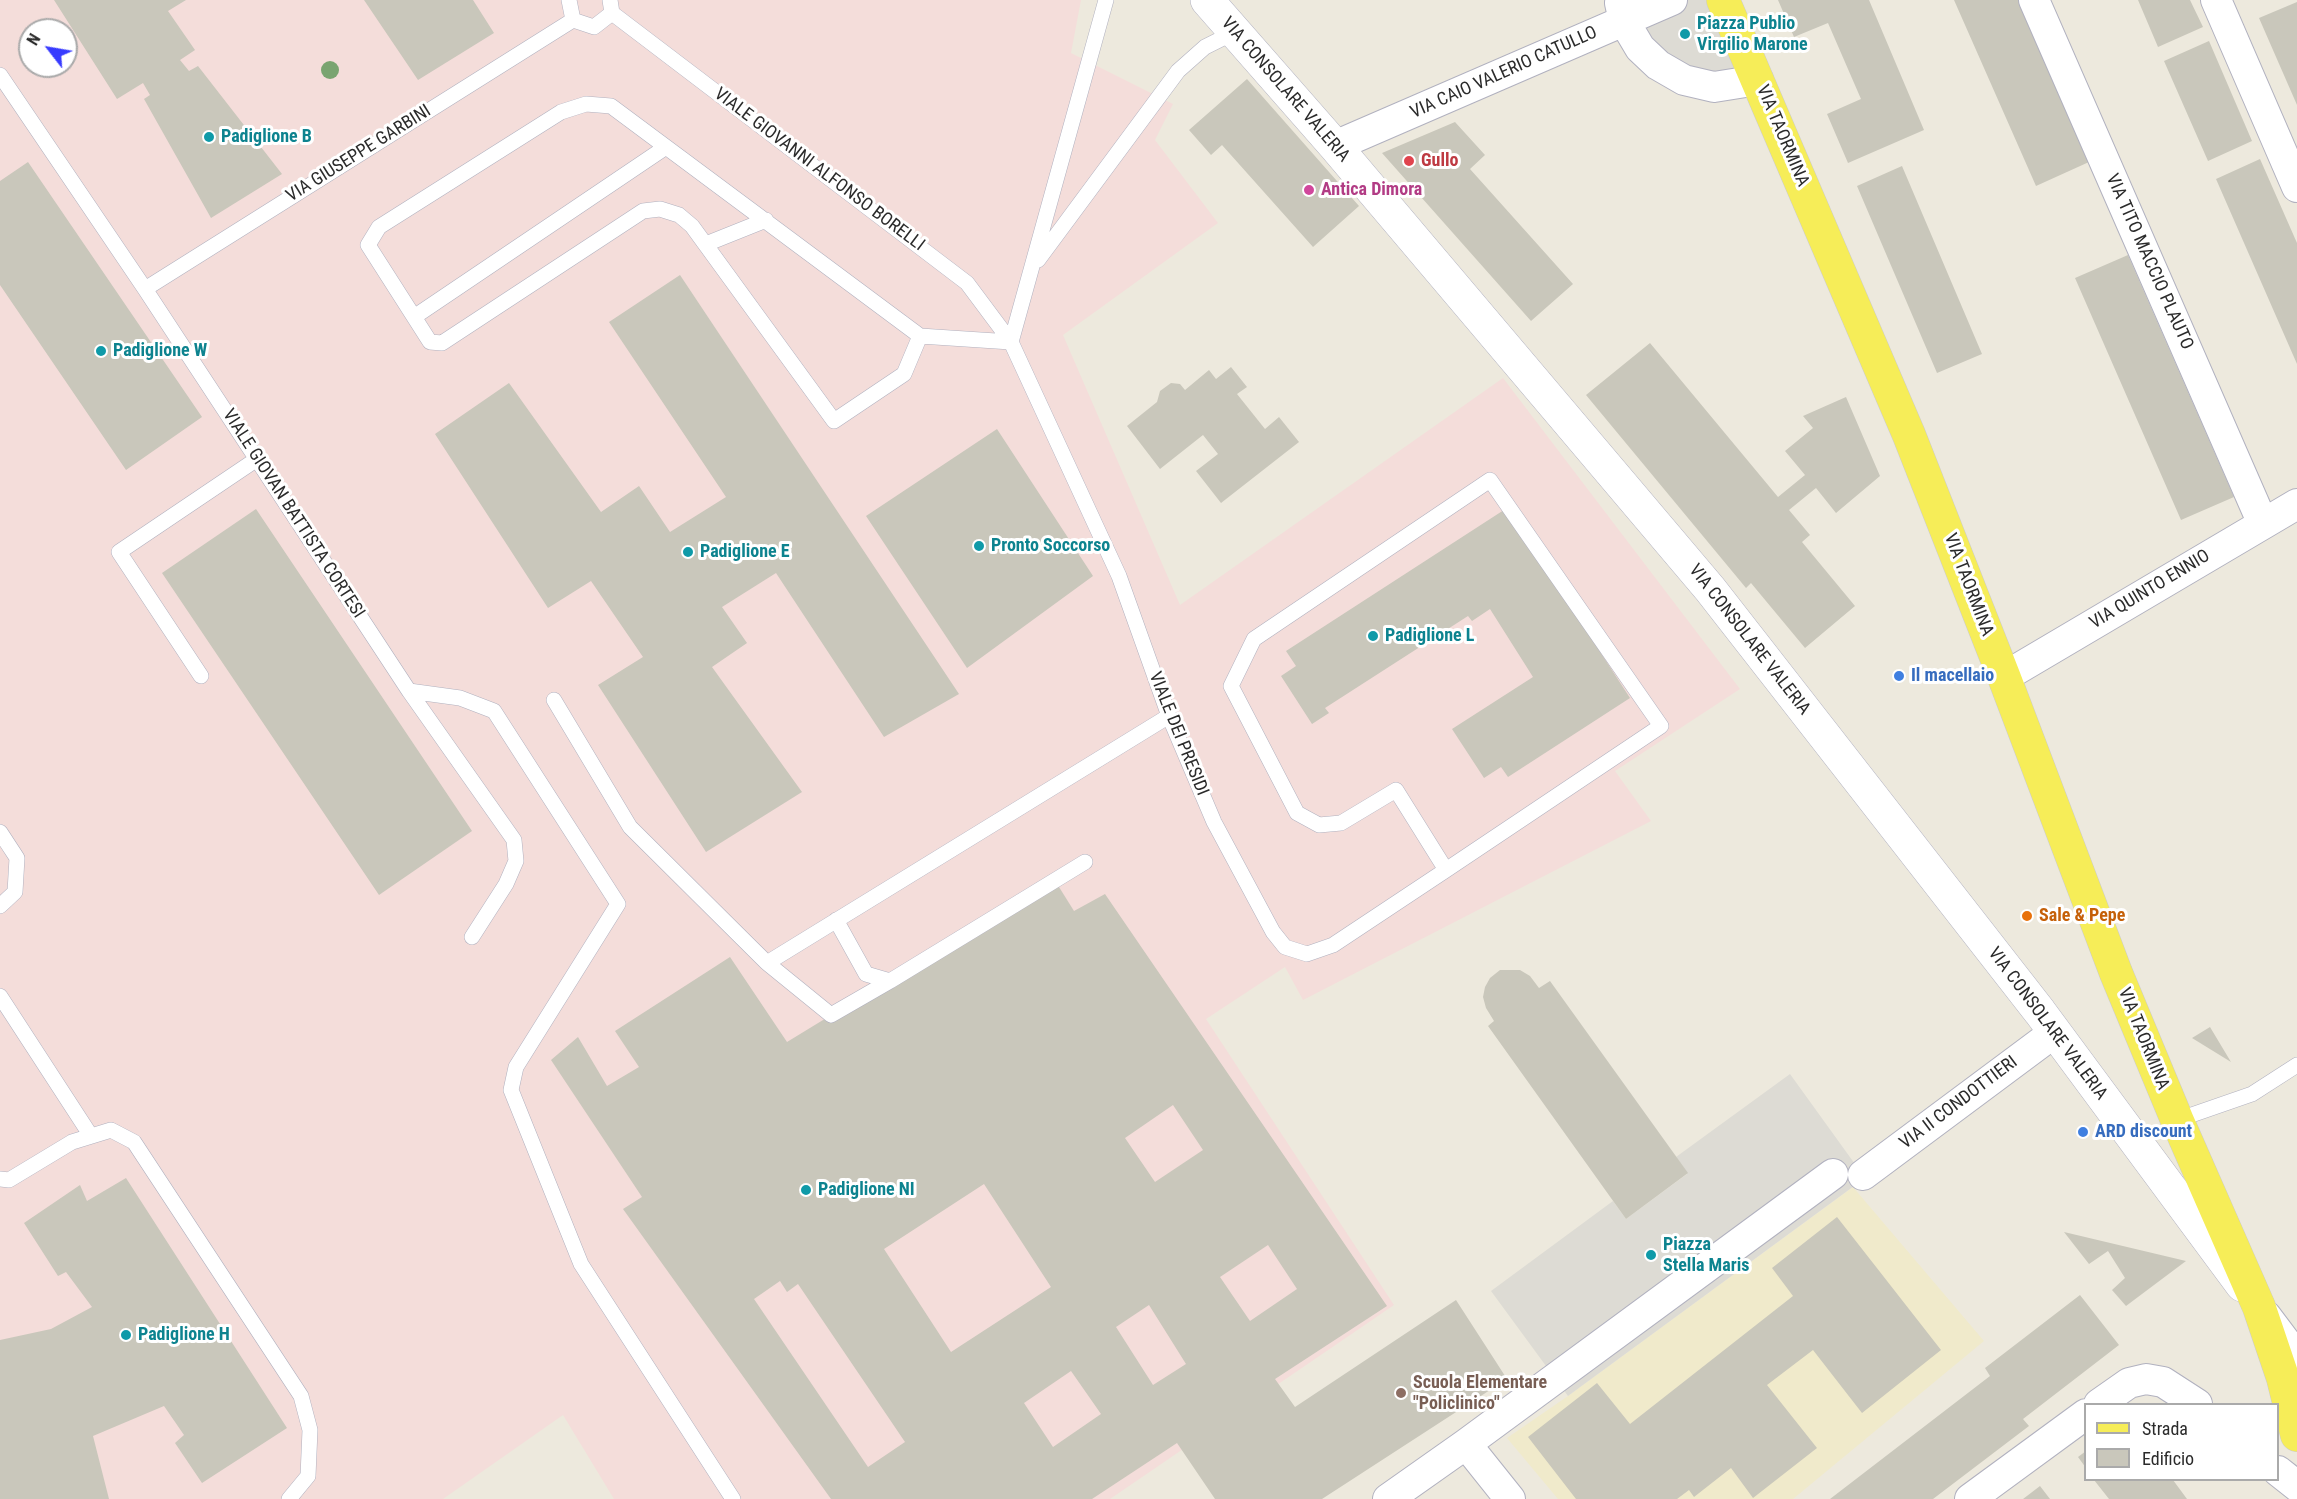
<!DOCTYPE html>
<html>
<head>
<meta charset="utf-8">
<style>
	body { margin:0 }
	#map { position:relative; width:2297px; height:1499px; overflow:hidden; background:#ede9dd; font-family:"Roboto Condensed",sans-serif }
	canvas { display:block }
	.legend { position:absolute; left:2084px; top:1403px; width:195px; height:78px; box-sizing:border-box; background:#fff; border:2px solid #aaa; margin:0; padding:8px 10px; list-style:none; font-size:18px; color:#2b2b2b }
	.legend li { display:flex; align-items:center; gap:12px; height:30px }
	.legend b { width:30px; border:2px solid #aaa }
	.north { position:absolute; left:18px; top:18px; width:60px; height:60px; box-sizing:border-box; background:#fff; border:2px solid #aaa; border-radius:50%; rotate:301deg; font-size:16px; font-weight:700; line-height:24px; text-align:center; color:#2b2b2b }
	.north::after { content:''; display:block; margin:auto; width:21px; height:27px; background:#383bff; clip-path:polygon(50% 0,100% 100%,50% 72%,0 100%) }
</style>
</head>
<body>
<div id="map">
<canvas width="2297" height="1499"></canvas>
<ul class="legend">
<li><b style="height:8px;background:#f6ed58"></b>Strada</li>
<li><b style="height:16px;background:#c9c7bb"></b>Edificio</li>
</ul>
<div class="north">N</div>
</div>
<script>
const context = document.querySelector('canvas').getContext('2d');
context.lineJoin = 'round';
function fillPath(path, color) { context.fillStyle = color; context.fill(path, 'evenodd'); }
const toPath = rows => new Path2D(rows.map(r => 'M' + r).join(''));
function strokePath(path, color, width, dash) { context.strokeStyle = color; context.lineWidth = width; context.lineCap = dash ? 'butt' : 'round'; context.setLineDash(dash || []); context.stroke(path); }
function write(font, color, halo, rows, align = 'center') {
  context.font = font + ' "Roboto Condensed",sans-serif'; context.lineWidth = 6; context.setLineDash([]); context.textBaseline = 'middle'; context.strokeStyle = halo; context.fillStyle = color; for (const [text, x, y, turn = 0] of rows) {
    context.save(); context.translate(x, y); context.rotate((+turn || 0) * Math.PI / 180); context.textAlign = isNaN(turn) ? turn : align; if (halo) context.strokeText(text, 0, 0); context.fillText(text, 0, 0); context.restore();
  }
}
fillPath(toPath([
	[1853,1187,1984,1341,1793,1499,1558,1499,1507,1438,1568,1396]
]), '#f0eacb');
fillPath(toPath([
	[0,0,1081,0,1071,53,1173,104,1155,140,1218,223,1063,335,1180,605,1503,378,1740,689,1615,771,1651,821,1303,1000,1285,967,1206,1019,1394,1305,1110,1499,614,1499,563,1415,443,1499,0,1499],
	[30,30,66,30,66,66,30,66]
]), '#f4ddda');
fillPath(toPath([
	[1620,0,1723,0,1758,80,1684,80],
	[1790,1074,1865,1178,1568,1396,1491,1291,1613,1201,1626,1219,1687,1174,1676,1157]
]), '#dddbd4');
fillPath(toPath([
	[54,0,186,0,168,11,195,50,180,60,189,71,198,66,282,174,211,218,144,99,150,95,143,83,117,99],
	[364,0,473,0,494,33,418,80],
	[1778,0,1869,0,1924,130,1848,163,1827,114,1861,99,1828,23,1794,37],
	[1954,0,2018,0,2089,162,2036,186],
	[2138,0,2190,0,2203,27,2158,47],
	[2297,2,2297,105,2259,18],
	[2209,41,2252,141,2208,161,2164,61],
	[1247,79,1359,206,1313,247,1222,145,1211,155,1189,130],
	[1455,122,1485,155,1470,169,1573,284,1531,321,1382,153],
	[2260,159,2297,243,2297,364,2216,179],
	[28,162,202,417,126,470,0,285,0,181],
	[1902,166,1982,354,1937,373,1857,186],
	[2128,255,2234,497,2181,520,2075,278],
	[680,275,959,694,884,737,776,573,722,607,747,643,712,667,802,792,706,852,598,685,643,657,591,581,548,608,435,434,509,383,601,512,639,486,670,532,726,497,609,322],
	[1650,343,1778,497,1805,475,1785,451,1813,428,1803,416,1846,397,1880,476,1836,513,1816,488,1789,510,1810,535,1802,542,1855,606,1805,648,1751,583,1746,588,1586,395],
	[1231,367,1247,387,1237,394,1265,429,1279,417,1299,442,1221,503,1196,471,1218,454,1203,435,1160,469,1127,426,1157,402,1160,391,1171,383,1180,384,1185,390,1209,370,1216,379],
	[997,429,1093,576,967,668,866,516],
	[1507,508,1630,698,1508,777,1501,767,1484,778,1452,729,1533,677,1490,609,1472,621,1468,616,1325,708,1329,713,1312,724,1281,676,1296,666,1286,651],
	[256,509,472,831,379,895,162,573],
	[1054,879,1074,911,1105,894,1387,1306,1275,1379,1295,1407,1456,1300,1507,1379,1322,1499,1215,1499,1177,1443,1092,1499,831,1499,623,1209,642,1197,551,1060,578,1037,607,1086,639,1067,615,1031,730,957,787,1042],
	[1173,1105,1203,1150,1155,1182,1125,1138],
	[984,1184,1051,1287,951,1352,884,1249],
	[1268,1245,1297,1289,1250,1321,1220,1277],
	[780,1281,787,1292,798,1284,905,1442,868,1467,754,1299],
	[1149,1305,1186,1364,1153,1385,1116,1327],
	[1071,1371,1101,1414,1053,1447,1024,1403],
	[1500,970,1520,970,1530,976,1539,988,1550,981,1688,1173,1626,1219,1488,1026,1494,1021,1486,1008,1483,997,1485,987,1490,978],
	[2210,1027,2231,1062,2192,1038],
	[126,1178,287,1428,202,1483,175,1443,184,1435,164,1406,93,1436,109,1499,0,1499,0,1340,51,1329,92,1307,66,1272,58,1276,24,1223,80,1185,87,1201],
	[1837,1217,1941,1350,1862,1413,1813,1350,1767,1385,1817,1448,1753,1498,1731,1468,1694,1497,1689,1490,1677,1499,1576,1499,1528,1437,1597,1383,1630,1424,1793,1296,1772,1268],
	[2064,1232,2186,1261,2126,1306,2112,1290,2125,1278,2108,1251,2089,1264],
	[2080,1295,2119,1345,2023,1419,2029,1426,1933,1499,1830,1499,1990,1376,1985,1368],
	[2086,1451,2086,1468,2078,1457],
	[2094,1480,2173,1480,2187,1499,2109,1499],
	[2040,1486,2050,1499,2023,1499]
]), '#c9c7bb');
const lane = toPath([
	[569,0,573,20,594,27,612,13,610,0],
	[612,13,967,283,1011,342,1119,576,1169,716,1214,822,1273,932,1285,947,1307,954,1333,945,1446,870,1661,726,1490,480,1254,639,1231,686,1297,813,1319,825,1341,823,1396,790,1446,870],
	[0,75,145,289,409,691,460,698,494,711,618,904,516,1067,511,1090,581,1264,733,1499],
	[706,244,766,220],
	[1038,260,1178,71,1205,47,1235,32],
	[145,289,573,20],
	[414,317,666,147],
	[920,336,904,374,834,421,692,226,679,215,660,209,643,211,442,343,430,342,368,245,379,227,561,112,586,104,611,106,920,336,1011,342],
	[1011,342,1106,0],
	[201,676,119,552,257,459],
	[409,691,514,840,516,861,506,884,472,937],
	[554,700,630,827,767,963,1169,716],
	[0,832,17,858,15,892,0,906],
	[836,920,866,974,890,981,1085,862],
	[767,963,831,1015,890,981],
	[0,996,91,1136],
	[2177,1120,2252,1094,2297,1065],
	[0,1179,9,1180,72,1142,111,1130,134,1142,301,1396,310,1430,308,1476,289,1499]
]);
const street = toPath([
	[2034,0,2263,524],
	[2216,0,2297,187],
	[1620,3,1624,21,1640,48,1658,65,1684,80,1714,87,1758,80],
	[1335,146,1672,0],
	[2004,677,2297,504],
	[1863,1175,2055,1032],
	[2266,1316,2297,1357],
	[2099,1404,2129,1383,2146,1379,2163,1382,2197,1404],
	[1466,1444,1510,1499],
	[2278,1471,2297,1486],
	[1388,1499,1466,1444,1833,1174],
	[1970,1499,2086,1414]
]);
const secondary = toPath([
	[1207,0,1335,146,1710,589,2040,1012,2242,1285]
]);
const primary = toPath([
	[1723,0,1909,435,2004,677,2116,973,2177,1120,2259,1307,2283,1378,2297,1435]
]);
strokePath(lane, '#b1b1bf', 16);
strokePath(street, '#b1b1bf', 32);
strokePath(secondary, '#b1b1bf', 34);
strokePath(primary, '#ccc', 34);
strokePath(lane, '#fff', 15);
strokePath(street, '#fff', 30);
strokePath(secondary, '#fff', 33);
strokePath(primary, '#f6ed58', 33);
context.fillStyle = '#79a470';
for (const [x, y] of [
	[330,70]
]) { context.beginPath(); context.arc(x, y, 9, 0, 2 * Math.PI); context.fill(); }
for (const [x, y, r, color] of [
	[1685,34,6,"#0f9aa8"],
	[209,137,6,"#0f9aa8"],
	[1409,161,6,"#e0444e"],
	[1309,190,6,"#d1479c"],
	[101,351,6,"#0f9aa8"],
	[979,546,6,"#0f9aa8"],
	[688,552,6,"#0f9aa8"],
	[1373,636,6,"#0f9aa8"],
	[1899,676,6,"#3f7fe0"],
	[2027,916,6,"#e8710a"],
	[2083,1132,6,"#3f7fe0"],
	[806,1190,6,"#0f9aa8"],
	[1651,1255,6,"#0f9aa8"],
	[126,1335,6,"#0f9aa8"],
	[1401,1393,6,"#8d6e63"]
]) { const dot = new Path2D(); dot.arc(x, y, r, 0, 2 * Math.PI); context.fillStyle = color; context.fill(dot); strokePath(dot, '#fff', 2); }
write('bold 18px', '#0d838f', '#fff', [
	["Piazza Publio",1697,24],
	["Virgilio Marone",1697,45],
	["Padiglione B",221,137],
	["Padiglione W",113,351],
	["Pronto Soccorso",991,546],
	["Padiglione E",700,552],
	["Padiglione L",1385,636],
	["Padiglione NI",818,1190],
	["Piazza",1663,1245],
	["Stella Maris",1663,1266],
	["Padiglione H",138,1335]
], 'left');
write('18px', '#2b2b2b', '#fff', [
	["VIA CAIO VALERIO CATULLO",1504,73,-24],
	["VIA CONSOLARE VALERIA",1285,90,49],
	["VIA TAORMINA",1782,136,67],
	["VIA GIUSEPPE GARBINI",359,154,-32],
	["VIALE GIOVANNI ALFONSO BORELLI",819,170,37],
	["VIA TITO MACCIO PLAUTO",2149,262,66],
	["VIALE GIOVAN BATTISTA CORTESI",293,514,57],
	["VIA TAORMINA",1968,585,69],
	["VIA QUINTO ENNIO",2150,590,-31],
	["VIA CONSOLARE VALERIA",1749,640,52],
	["VIALE DEI PRESIDI",1178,734,68],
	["VIA CONSOLARE VALERIA",2047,1024,53],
	["VIA TAORMINA",2143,1039,68],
	["VIA II CONDOTTIERI",1959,1103,-37]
]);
write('bold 18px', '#be3a42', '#fff', [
	["Gullo",1421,161]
], 'left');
write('bold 18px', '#b23c85', '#fff', [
	["Antica Dimora",1321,190]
], 'left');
write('bold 18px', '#366cbe', '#fff', [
	["Il macellaio",1911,676],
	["ARD discount",2095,1132]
], 'left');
write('bold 18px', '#c56008', '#fff', [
	["Sale & Pepe",2039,916]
], 'left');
write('bold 18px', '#785e54', '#fff', [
	["Scuola Elementare",1413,1383],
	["\"Policlinico\"",1413,1404]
], 'left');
</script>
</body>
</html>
